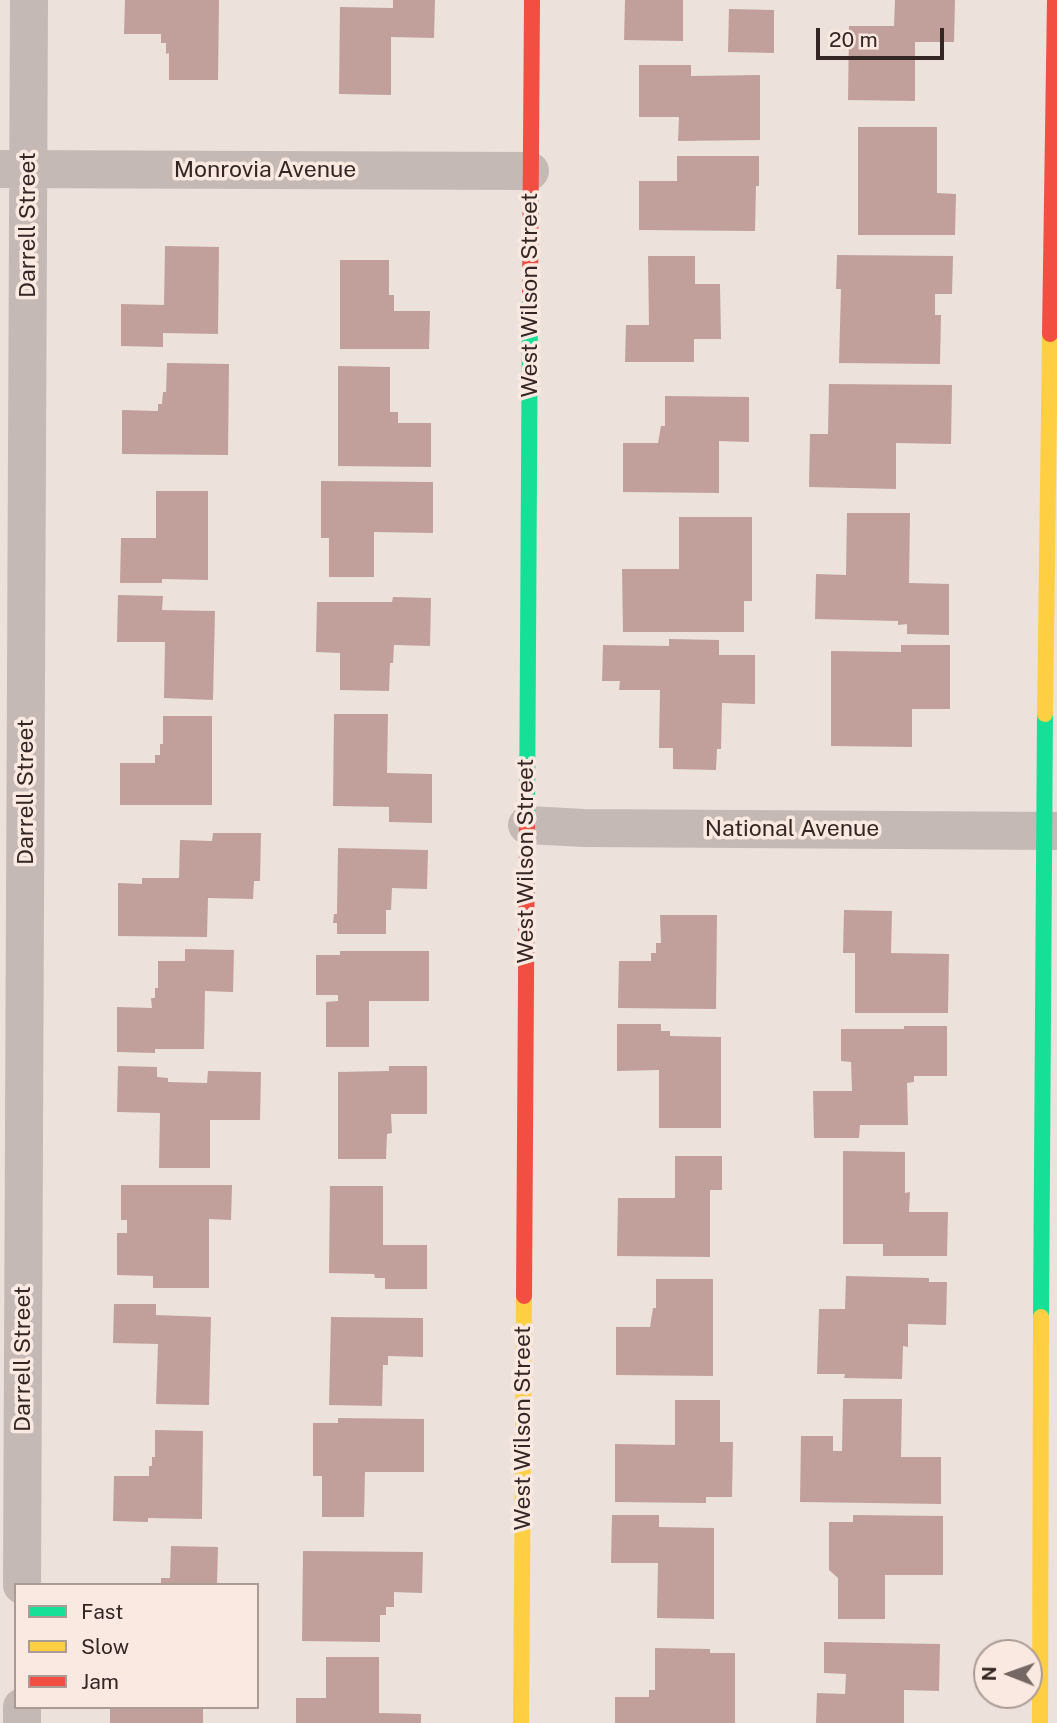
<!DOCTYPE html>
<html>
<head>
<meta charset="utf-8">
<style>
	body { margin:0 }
	#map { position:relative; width:1057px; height:1723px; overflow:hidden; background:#ece1db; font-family:"Public Sans",sans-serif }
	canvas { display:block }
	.legend { position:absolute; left:14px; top:1583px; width:245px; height:126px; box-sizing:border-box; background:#fae9e1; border:2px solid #ab9b95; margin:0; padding:9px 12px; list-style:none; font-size:21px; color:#342624 }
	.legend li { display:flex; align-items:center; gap:14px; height:35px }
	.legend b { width:35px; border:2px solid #ab9b95 }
	.north { position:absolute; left:973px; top:1639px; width:70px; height:70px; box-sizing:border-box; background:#fae9e1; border:2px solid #ab9b95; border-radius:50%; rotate:271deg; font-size:19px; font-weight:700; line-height:28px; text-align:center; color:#342624 }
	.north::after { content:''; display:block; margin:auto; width:24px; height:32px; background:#746764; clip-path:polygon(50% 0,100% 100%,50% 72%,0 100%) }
	.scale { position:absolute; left:816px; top:28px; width:128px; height:32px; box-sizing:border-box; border:4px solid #342624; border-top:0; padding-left:9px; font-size:21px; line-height:24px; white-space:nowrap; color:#342624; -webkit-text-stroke:5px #fae9e1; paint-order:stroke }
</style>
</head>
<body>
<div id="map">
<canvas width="1057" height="1723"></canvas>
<ul class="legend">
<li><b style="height:9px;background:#16e098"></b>Fast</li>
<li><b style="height:9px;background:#ffcf43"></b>Slow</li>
<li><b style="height:9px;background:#f24e42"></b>Jam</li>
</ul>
<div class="north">N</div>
<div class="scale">20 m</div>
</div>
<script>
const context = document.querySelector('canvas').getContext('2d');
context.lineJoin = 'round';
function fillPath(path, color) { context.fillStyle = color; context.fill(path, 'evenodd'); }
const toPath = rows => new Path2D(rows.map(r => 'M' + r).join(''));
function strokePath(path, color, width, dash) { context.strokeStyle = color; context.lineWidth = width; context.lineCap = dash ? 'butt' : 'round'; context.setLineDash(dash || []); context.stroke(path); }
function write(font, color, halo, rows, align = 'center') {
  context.font = font + ' "Public Sans",sans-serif'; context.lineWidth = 7; context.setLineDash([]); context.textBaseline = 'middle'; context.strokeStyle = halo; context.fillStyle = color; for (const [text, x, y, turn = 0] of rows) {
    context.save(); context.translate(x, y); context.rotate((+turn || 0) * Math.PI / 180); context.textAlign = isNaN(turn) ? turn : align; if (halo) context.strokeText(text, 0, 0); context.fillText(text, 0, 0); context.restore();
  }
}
fillPath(toPath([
	[125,0,219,0,218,80,169,80,169,53,166,54,166,43,161,43,161,34,124,34],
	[393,0,435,0,434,38,391,37,391,95,339,94,340,7,393,8],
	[625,0,683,0,683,41,624,40],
	[895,0,955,0,954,42,915,42,915,101,848,100,849,26,894,26],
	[729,9,774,10,774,53,728,52],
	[639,65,691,65,691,76,760,75,760,140,678,141,679,117,639,117],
	[858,127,937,127,937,193,956,194,955,235,858,235],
	[677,156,759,156,759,186,756,186,755,231,639,230,639,181,677,181],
	[165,246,219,247,218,334,163,333,163,347,121,346,121,304,164,305],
	[837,255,953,256,952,294,935,294,935,315,941,315,940,364,839,363,841,289,836,289],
	[648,256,695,256,695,284,720,284,721,339,694,339,694,362,625,362,626,325,649,325],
	[340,260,389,260,389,295,394,295,394,311,430,311,429,349,340,349],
	[167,363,229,364,228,455,122,454,122,410,158,411,158,404,162,404,163,392,166,392],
	[338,366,390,367,390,412,398,412,398,423,431,423,431,467,338,466],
	[829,384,952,385,951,444,896,443,896,489,809,487,810,434,828,434],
	[665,396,749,397,749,442,719,441,719,493,623,492,623,443,658,443,661,426,665,426],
	[321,481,433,482,433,533,374,532,374,577,329,577,329,538,321,538],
	[156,491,208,491,208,580,162,579,162,583,120,583,121,538,156,538],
	[847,513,910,513,909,583,949,584,949,635,907,634,907,624,898,625,898,621,815,619,816,574,846,575],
	[679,517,752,517,752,601,744,601,744,632,623,632,622,569,679,569],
	[118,595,163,596,162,610,215,611,213,700,164,698,165,642,117,642],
	[393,597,431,598,430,646,394,645,393,663,390,663,389,691,340,690,340,653,316,652,317,602,392,602],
	[669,639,719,640,719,655,755,655,755,704,722,703,721,749,717,749,716,770,673,769,673,748,659,748,660,690,619,690,620,681,602,681,603,645,669,646],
	[901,645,950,645,950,709,912,709,912,747,831,746,831,651,901,652],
	[334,714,388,714,387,773,432,774,432,823,389,822,389,807,333,806],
	[163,716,212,716,212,805,120,805,120,763,155,763,155,755,160,755,160,744,163,744],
	[213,833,261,833,260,881,254,881,253,899,208,898,207,937,118,936,118,883,142,884,142,878,179,878,180,840,212,841],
	[338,848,428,850,427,889,392,888,391,910,386,910,386,934,337,934,337,923,333,923,334,914,337,914],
	[844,910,892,911,891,953,949,954,948,1013,855,1013,855,953,843,953],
	[660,915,717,915,716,1009,618,1008,619,961,651,961,651,953,656,953,656,943,661,943],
	[185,949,234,950,233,992,205,991,204,1049,155,1049,155,1053,117,1052,117,1007,152,1008,151,998,155,998,155,988,158,988,158,961,185,961],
	[340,951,429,951,429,1001,369,1001,369,1047,326,1047,326,1002,338,1001,338,995,316,995,316,955,340,955],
	[617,1024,661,1024,661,1031,670,1031,670,1036,721,1037,721,1128,659,1128,659,1070,617,1071],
	[904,1026,947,1026,947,1076,914,1076,914,1082,907,1083,908,1125,860,1125,859,1138,814,1138,813,1091,852,1091,851,1062,841,1061,841,1029,904,1029],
	[118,1066,157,1067,157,1077,168,1078,168,1082,207,1083,208,1071,261,1072,260,1120,210,1120,210,1168,159,1168,160,1113,117,1112],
	[389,1066,427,1066,427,1114,391,1114,392,1133,387,1134,386,1159,338,1159,338,1072,389,1071],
	[843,1151,905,1152,905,1193,910,1192,909,1212,948,1212,947,1256,883,1256,883,1244,843,1244],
	[675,1156,722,1156,722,1190,710,1190,710,1257,617,1256,618,1198,675,1198],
	[121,1185,232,1185,231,1220,209,1219,209,1288,153,1288,153,1276,117,1275,117,1233,127,1233,127,1220,121,1220],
	[330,1186,383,1186,383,1245,427,1245,427,1289,385,1289,385,1278,375,1278,374,1274,329,1273],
	[846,1276,929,1278,929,1282,947,1282,946,1325,908,1324,908,1347,903,1346,902,1379,844,1378,845,1374,817,1374,819,1309,845,1309],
	[656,1279,713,1279,713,1376,616,1375,616,1327,650,1327,653,1308,656,1308],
	[114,1304,156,1304,156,1315,211,1317,209,1405,156,1404,158,1344,113,1343],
	[331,1317,423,1318,423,1357,388,1356,388,1365,383,1365,382,1406,329,1405],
	[843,1399,902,1399,901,1457,941,1457,941,1504,800,1502,801,1436,833,1436,833,1451,842,1451],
	[675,1400,720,1400,720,1442,733,1442,732,1497,706,1497,706,1503,615,1502,615,1444,675,1445],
	[338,1418,424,1419,424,1472,365,1472,364,1517,322,1517,322,1476,313,1476,313,1423,338,1423],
	[155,1430,203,1431,202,1519,148,1518,148,1522,113,1521,114,1476,149,1476,149,1466,152,1466,152,1457,155,1457],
	[612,1515,659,1515,659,1527,714,1528,714,1619,657,1618,658,1563,611,1563],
	[853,1515,943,1516,943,1575,885,1575,885,1619,838,1619,838,1578,829,1570,829,1522,853,1522],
	[171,1546,218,1547,217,1585,161,1585,161,1578,170,1578],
	[303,1551,423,1552,422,1593,394,1592,394,1607,386,1607,386,1615,380,1615,380,1642,302,1641],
	[824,1642,940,1644,939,1691,904,1690,904,1723,816,1723,817,1693,845,1694,846,1674,824,1673],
	[655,1648,710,1649,710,1653,735,1653,735,1723,615,1723,615,1697,649,1697,649,1690,655,1690],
	[326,1657,379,1657,379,1713,421,1714,421,1723,296,1723,296,1698,326,1698],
	[110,1707,203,1707,203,1723,110,1723]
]), '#c1a09c');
strokePath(toPath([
	[0,169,530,171],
	[527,825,584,828,1057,831],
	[22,1585,29,0],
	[22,1723,22,1707]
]), '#c4b9b5', 38);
strokePath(toPath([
	[527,823,530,295],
	[1041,1317,1045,714]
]), '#16e098', 16);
strokePath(toPath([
	[1045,714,1050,334],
	[521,1723,524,1296],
	[1040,1723,1041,1317]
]), '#ffcf43', 16);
strokePath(toPath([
	[530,295,532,0],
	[1050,334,1055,0],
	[524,1296,527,823]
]), '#f24e42', 16);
write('23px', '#342624', '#fae9e1', [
	["Monrovia Avenue",265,170],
	["Darrell Street",28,225,-90],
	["West Wilson Street",530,295,-90],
	["Darrell Street",26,792,-90],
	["National Avenue",792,829],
	["West Wilson Street",526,861,-90],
	["Darrell Street",23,1359,-90],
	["West Wilson Street",523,1428,-90]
]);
</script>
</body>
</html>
